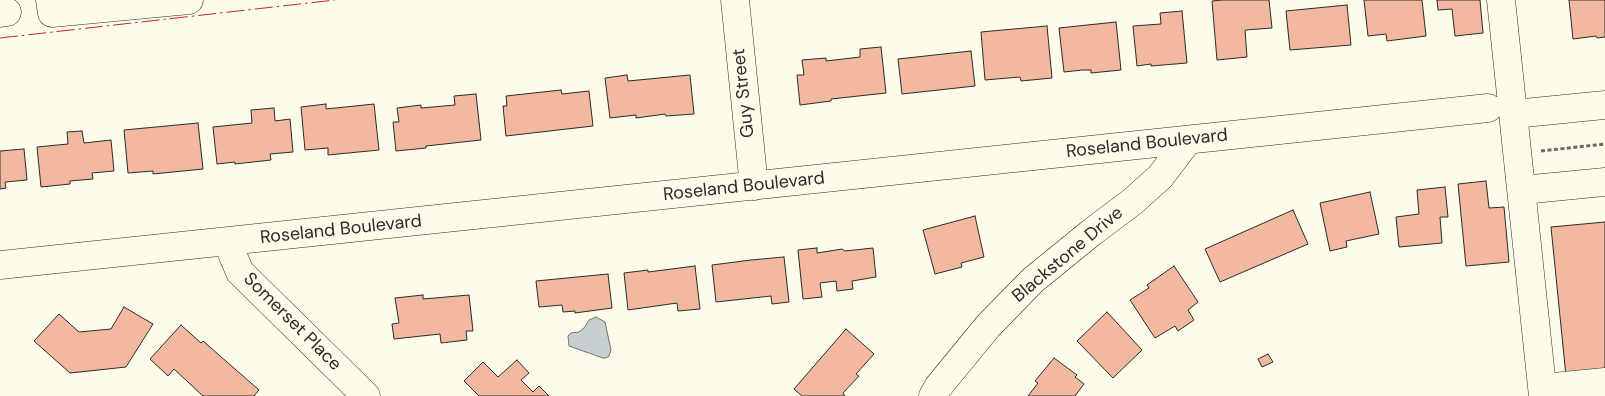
<!DOCTYPE html>
<html>
<head>
<meta charset="utf-8">
<style>
	body { margin:0 }
	canvas { display:block; background:#fdfbea }
</style>
</head>
<body>
<canvas width="1605" height="396"></canvas>
<script>
const context = document.querySelector('canvas').getContext('2d');
context.lineJoin = 'round';
function fillPath(path, color) { context.fillStyle = color; context.fill(path, 'evenodd'); }
const toPath = rows => new Path2D(rows.map(r => 'M' + r).join(''));
function strokePath(path, color, width, dash) { context.strokeStyle = color; context.lineWidth = width; context.lineCap = dash ? 'butt' : 'round'; context.setLineDash(dash || []); context.stroke(path); }
function write(font, color, halo, rows, align = 'center') {
  context.font = font + ' "DM Sans",sans-serif'; context.lineWidth = 4; context.setLineDash([]); context.textBaseline = 'middle'; context.strokeStyle = halo; context.fillStyle = color; for (const [text, x, y, turn = 0] of rows) {
    context.save(); context.translate(x, y); context.rotate((+turn || 0) * Math.PI / 180); context.textAlign = isNaN(turn) ? turn : align; if (halo) context.strokeText(text, 0, 0); context.fillText(text, 0, 0); context.restore();
  }
}
const water = toPath([
	[596,317,605,322,611,350,609,356,606,358,603,358,569,346,568,336,571,333,579,332,584,328,589,320,596,317]
]);
fillPath(water, '#c7d0d0');
strokePath(water, '#74746e', 1);
const building = toPath([
	[1222,0,1269,0,1272,28,1245,30,1247,57,1217,60,1212,1,1222,0],
	[1364,0,1422,0,1426,36,1387,41,1386,34,1368,36,1364,0],
	[1437,0,1480,0,1483,33,1455,36,1452,9,1438,10,1437,0],
	[1569,0,1605,0,1605,37,1597,38,1596,36,1573,39,1569,0],
	[1347,5,1351,45,1290,50,1286,11,1347,5],
	[1182,11,1187,63,1151,66,1151,64,1137,66,1133,26,1161,24,1160,13,1182,11],
	[1116,22,1121,70,1091,73,1091,70,1082,70,1064,72,1059,28,1116,22],
	[1047,26,1052,78,1021,81,1020,77,985,80,981,32,1047,26],
	[881,47,886,93,831,99,831,101,800,105,797,75,804,75,802,60,826,58,826,61,860,57,860,49,881,47],
	[971,51,975,86,902,94,898,59,971,51],
	[627,75,628,81,690,75,694,114,666,116,665,114,636,118,636,115,610,118,605,78,627,75],
	[561,90,562,94,589,91,593,126,506,136,503,106,507,106,506,96,561,90],
	[476,94,481,140,426,146,426,148,396,151,393,122,399,122,397,108,421,105,421,108,455,105,454,96,476,94],
	[326,104,326,109,374,104,379,150,328,155,328,148,305,150,301,107,326,104],
	[274,108,275,121,290,119,293,152,270,154,271,160,235,164,235,162,217,164,213,127,252,123,251,110,274,108],
	[198,123,203,169,153,174,153,171,128,173,124,130,198,123],
	[82,131,84,143,111,140,114,171,92,173,93,179,70,181,70,184,41,187,37,147,68,144,67,132,82,131],
	[24,149,27,180,5,182,6,188,0,189,0,151,24,149],
	[1486,181,1489,208,1504,207,1509,262,1466,266,1458,184,1486,181],
	[1445,187,1448,217,1440,217,1442,243,1399,247,1396,217,1419,214,1417,190,1445,187],
	[1370,192,1379,234,1346,241,1347,247,1330,251,1320,203,1370,192],
	[1293,210,1308,244,1220,282,1205,249,1293,210],
	[975,216,984,257,961,263,962,267,935,274,923,230,975,216],
	[1605,222,1605,373,1566,376,1551,227,1605,222],
	[817,248,817,253,842,249,845,251,873,248,876,277,852,281,853,289,837,291,836,281,820,283,822,297,803,299,798,250,817,248],
	[784,257,789,302,772,304,771,296,716,302,712,265,751,260,784,257],
	[695,266,700,309,678,311,677,303,628,310,624,273,648,270,648,272,695,266],
	[1174,266,1198,302,1188,310,1194,320,1178,331,1175,326,1155,338,1130,300,1149,288,1147,285,1174,266],
	[608,274,612,308,575,313,575,311,563,312,562,305,539,307,536,281,608,274],
	[423,295,423,299,469,295,473,331,466,331,467,340,441,343,440,334,394,339,392,324,399,323,395,298,423,295],
	[124,307,153,324,126,367,70,373,34,341,59,314,79,332,111,329,124,307],
	[1107,312,1142,350,1113,378,1077,341,1107,312],
	[181,325,201,343,203,341,259,390,254,396,203,396,174,369,168,376,150,359,181,325],
	[846,329,874,354,856,374,859,376,843,393,845,396,802,396,794,389,846,329],
	[1268,354,1273,362,1262,367,1258,359,1268,354],
	[1054,358,1077,375,1075,377,1084,384,1075,396,1028,396,1038,383,1035,381,1054,358],
	[517,360,529,373,521,380,533,392,539,386,549,396,479,396,464,381,483,362,498,377,517,360]
]);
fillPath(building, '#f2b8a0');
strokePath(building, '#2b2b2b', 1);
const minor = toPath([
	[50,0,52,13,189,0],
	[735,0,754,186],
	[1501,0,1543,396],
	[0,13,7,12],
	[1514,114,1605,105],
	[1522,190,1605,182],
	[228,241,233,256,240,272,366,396],
	[0,265,1488,108],
	[1543,388,1605,382],
	[933,396,938,387,988,326,1033,280,1092,232,1132,202,1160,177,1188,140]
]);
strokePath(minor, '#2b2b2b', 29);
strokePath(toPath([
	[1541,151,1605,144]
]), '#6a6964', 3, [4, 2.5]);
strokePath(minor, '#fdfbea', 28);
strokePath(toPath([
	[0,38,335,0]
]), '#c62828', 1, [18, 4, 2.5, 4]);
write('18px', '#2b2b2b', '#fdfbea', [
	["Guy Street",744,93,-96],
	["Roseland Boulevard",1147,144,-6],
	["Roseland Boulevard",744,187,-6],
	["Roseland Boulevard",341,230,-6],
	["Blackstone Drive",1068,255,-40],
	["Somerset Place",292,322,45]
]);
</script>
</body>
</html>
